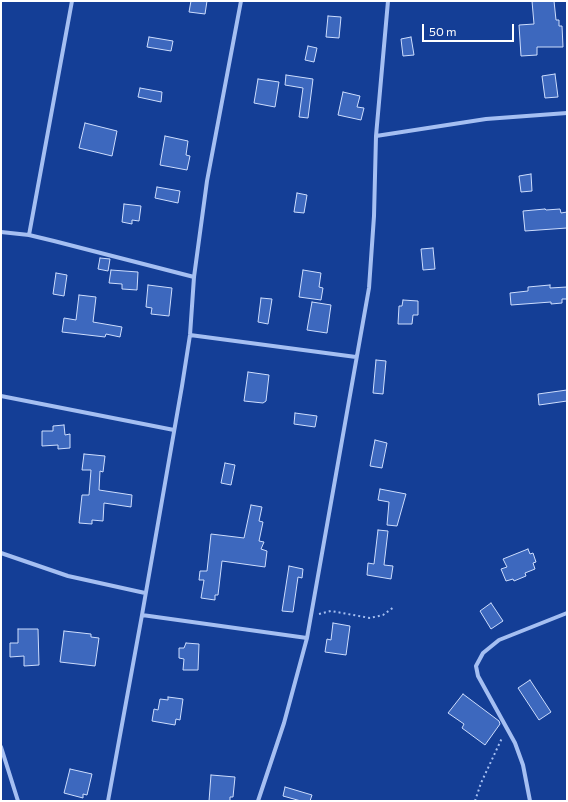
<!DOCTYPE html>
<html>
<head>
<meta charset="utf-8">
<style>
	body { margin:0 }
	#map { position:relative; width:568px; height:802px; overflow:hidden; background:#143e96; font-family:Commissioner,sans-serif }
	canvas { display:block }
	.frame { position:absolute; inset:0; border:2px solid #fff; pointer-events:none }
	.scale { position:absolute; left:422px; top:24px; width:92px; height:18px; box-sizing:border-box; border:2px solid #fff; border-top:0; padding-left:5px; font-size:12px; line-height:14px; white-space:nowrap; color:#fff; -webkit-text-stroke:3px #143e96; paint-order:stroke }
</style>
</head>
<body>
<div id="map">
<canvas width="568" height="802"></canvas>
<div class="frame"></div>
<div class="scale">50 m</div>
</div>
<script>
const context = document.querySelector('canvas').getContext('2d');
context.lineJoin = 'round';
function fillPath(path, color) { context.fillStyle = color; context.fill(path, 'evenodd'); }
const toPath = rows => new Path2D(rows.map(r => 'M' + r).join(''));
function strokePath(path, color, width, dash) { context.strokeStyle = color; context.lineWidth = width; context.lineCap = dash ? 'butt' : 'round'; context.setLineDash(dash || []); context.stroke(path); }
const building = toPath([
	[191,1,207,1,205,14,189,12,191,1],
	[532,1,554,1,556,20,559,20,559,26,562,26,563,47,537,47,537,55,521,56,519,25,534,24,532,1],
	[328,16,341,17,339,38,326,37,328,16],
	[149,37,173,41,171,51,147,47,149,37],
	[411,37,414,55,403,56,401,39,411,37],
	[308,46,317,48,314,62,305,60,308,46],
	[555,74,558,97,545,98,542,76,555,74],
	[286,75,313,79,308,118,299,117,303,88,285,85,286,75],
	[258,79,279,82,275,107,254,103,258,79],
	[140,88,162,92,161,102,138,97,140,88],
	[343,92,360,96,357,107,364,108,361,120,338,115,343,92],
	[85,123,117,131,112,156,79,148,85,123],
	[165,136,188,141,186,155,190,156,187,170,160,165,165,136],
	[531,174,532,191,521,192,519,176,531,174],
	[157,187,180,191,178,203,155,198,157,187],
	[297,193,307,195,304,213,294,212,297,193],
	[124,204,141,206,139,221,132,220,132,224,122,222,124,204],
	[545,209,546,210,560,209,561,213,567,212,567,228,525,231,523,211,545,209],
	[433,248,435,269,423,270,421,249,433,248],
	[100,258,110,259,108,271,98,269,100,258],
	[111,270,138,272,137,290,122,289,122,284,109,283,111,270],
	[303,270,321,273,319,287,323,288,321,300,299,297,303,270],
	[56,273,67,275,64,296,53,294,56,273],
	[148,285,172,288,169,316,151,314,152,308,146,307,148,285],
	[550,285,550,288,567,287,567,299,562,299,562,303,551,304,551,302,511,305,510,293,528,291,528,287,550,285],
	[79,295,96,297,93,322,122,327,120,337,106,334,105,337,62,332,64,318,76,320,79,295],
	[261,298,272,299,268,324,258,322,261,298],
	[403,300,418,301,418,315,413,315,412,324,398,324,399,306,402,306,403,300],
	[312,302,331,305,327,333,307,330,312,302],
	[376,360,386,361,383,394,373,393,376,360],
	[248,372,269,375,266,401,263,403,244,401,248,372],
	[567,390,567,401,539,405,538,394,567,390],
	[295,413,317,416,315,427,294,424,295,413],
	[64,425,65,435,70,434,70,448,58,449,58,445,42,446,42,431,53,431,53,426,64,425],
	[375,440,387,443,382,468,370,466,375,440],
	[84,454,105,456,103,472,100,471,99,490,132,495,131,507,104,503,103,521,92,520,92,524,79,523,82,495,89,495,91,470,82,470,84,454],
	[225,463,235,465,231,485,221,483,225,463],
	[380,489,406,494,397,526,387,525,389,502,378,500,380,489],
	[251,505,262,507,259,521,263,522,259,541,264,542,261,549,267,551,265,567,222,561,218,595,215,595,215,600,201,598,204,580,199,580,200,571,207,571,211,534,244,538,251,505],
	[378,530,388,531,384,565,393,566,391,579,367,575,368,563,374,564,378,530],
	[528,549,530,554,533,553,536,562,533,563,535,569,525,573,526,576,514,581,513,579,506,581,501,569,507,567,503,559,528,549],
	[289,566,303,569,302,578,298,577,293,612,282,611,289,566],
	[491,603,503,621,491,629,480,611,491,603],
	[333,623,350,626,346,655,325,652,327,639,331,640,333,623],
	[18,629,38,629,39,665,24,666,24,656,10,657,10,643,18,643,18,629],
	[64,631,91,634,91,637,99,638,95,666,60,662,64,631],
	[186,643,199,644,198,670,183,670,184,659,179,658,179,648,184,648,186,643],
	[530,680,551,712,539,720,518,688,530,680],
	[463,694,499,721,500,724,485,745,462,728,464,724,448,713,463,694],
	[168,697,183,699,180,720,176,719,175,725,152,721,154,709,158,710,160,699,168,700,168,697],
	[70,769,92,774,87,795,83,794,83,798,64,793,70,769],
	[211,775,235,777,233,797,230,797,230,801,209,801,211,775],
	[285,787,312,795,310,801,301,801,283,796,285,787]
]);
fillPath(building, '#3d68be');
strokePath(building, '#cdddfd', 1);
strokePath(toPath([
	[319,614,331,611,370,618,383,615,394,607],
	[475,801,481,783,502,738]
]), '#a5bff2', 2, [2, 3]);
strokePath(toPath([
	[376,136,486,119,567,113],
	[1,232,29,235,54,241,194,277],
	[29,235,72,1],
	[190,335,356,357],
	[1,396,174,430],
	[1,553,68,576,145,593],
	[142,615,307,638],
	[1,747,18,801],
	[108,801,142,615,182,386,190,335,194,277,207,181,241,1],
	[258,801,284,723,307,638,369,288,374,216,376,136,388,1],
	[530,801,523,765,515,743,478,676,476,666,483,653,499,640,567,613]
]), '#a5bff2', 4);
</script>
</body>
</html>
